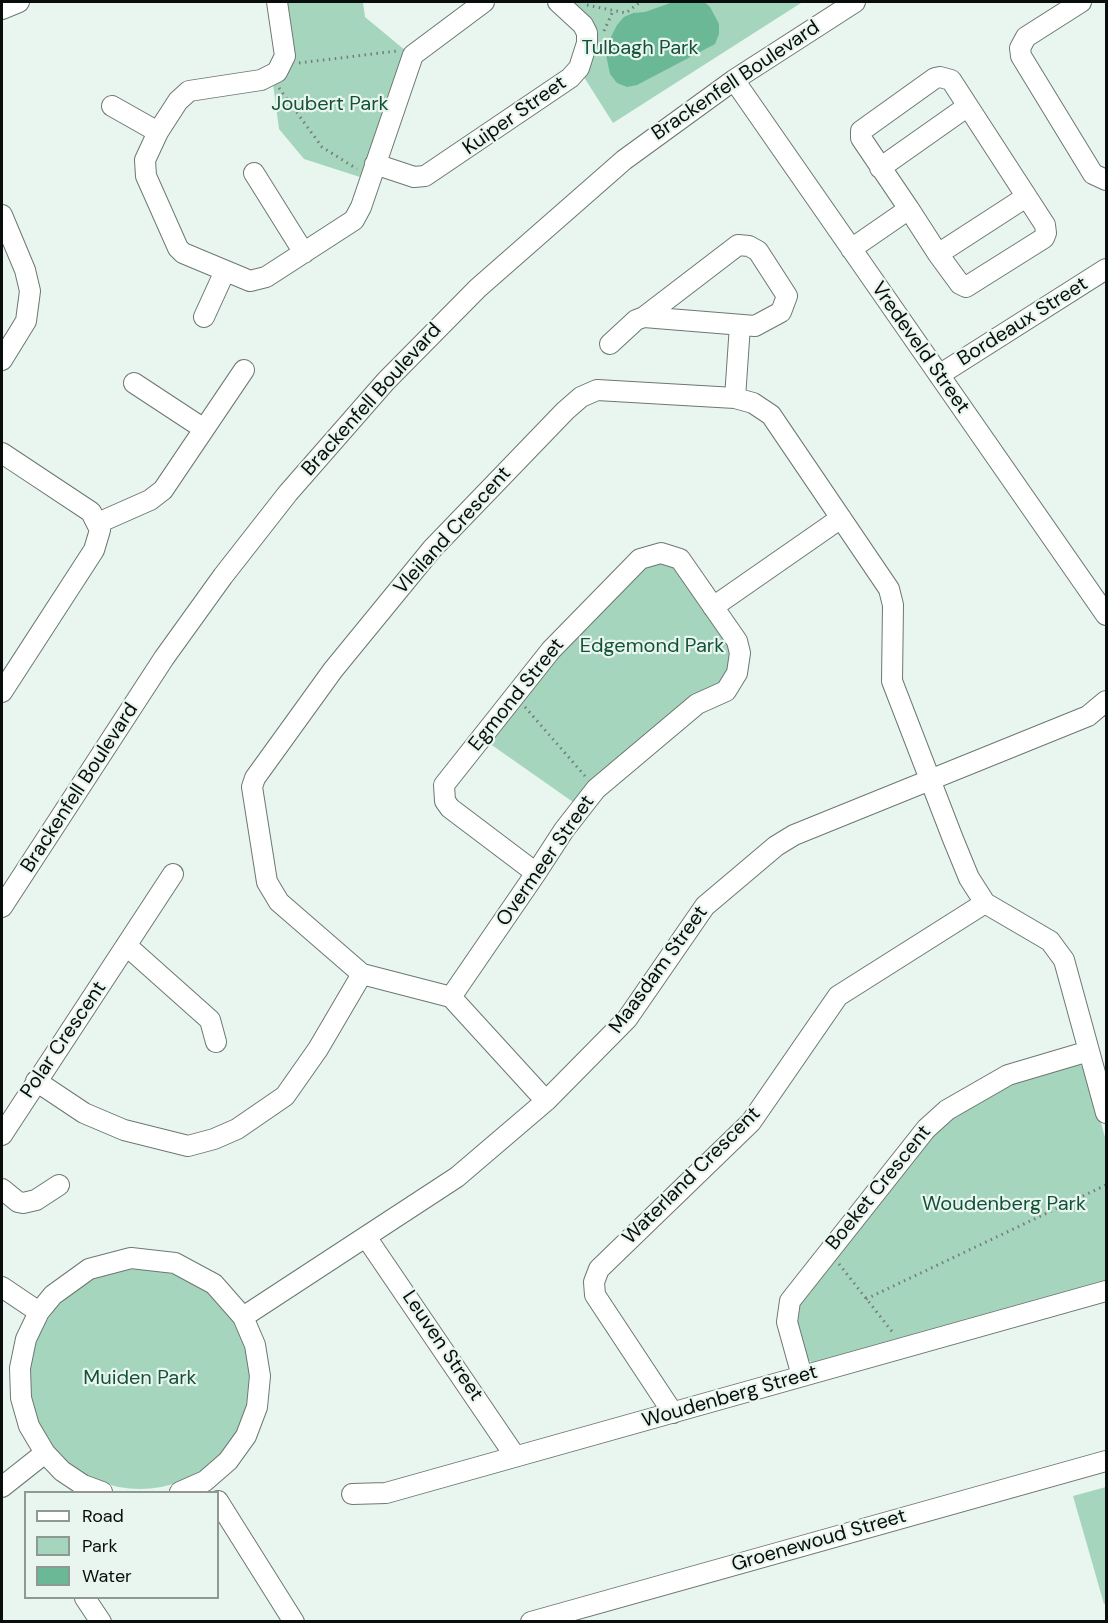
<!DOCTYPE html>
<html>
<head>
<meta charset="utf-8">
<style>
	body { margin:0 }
	#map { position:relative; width:1108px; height:1623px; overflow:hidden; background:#e9f6ef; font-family:"DM Sans",sans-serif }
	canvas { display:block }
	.frame { position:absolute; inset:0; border:3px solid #090d0b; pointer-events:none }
	.legend { position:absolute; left:24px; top:1491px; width:195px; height:108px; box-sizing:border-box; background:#e9f6ef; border:2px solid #8f9994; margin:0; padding:8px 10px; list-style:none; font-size:18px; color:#090d0b }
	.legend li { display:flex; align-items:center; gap:12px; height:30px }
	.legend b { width:30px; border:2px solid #8f9994 }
</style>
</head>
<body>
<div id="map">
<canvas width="1108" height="1623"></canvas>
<div class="frame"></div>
<ul class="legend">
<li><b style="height:8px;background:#fff"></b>Road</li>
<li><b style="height:16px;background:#a6d5be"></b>Park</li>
<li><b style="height:16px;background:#6ab895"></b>Water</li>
</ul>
</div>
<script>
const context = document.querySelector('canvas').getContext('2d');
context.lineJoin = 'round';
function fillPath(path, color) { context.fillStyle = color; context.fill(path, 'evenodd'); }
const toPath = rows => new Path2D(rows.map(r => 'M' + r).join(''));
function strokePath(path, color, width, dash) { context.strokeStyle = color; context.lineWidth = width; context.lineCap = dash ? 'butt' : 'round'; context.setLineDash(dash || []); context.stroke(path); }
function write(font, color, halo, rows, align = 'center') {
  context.font = font + ' "DM Sans",sans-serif'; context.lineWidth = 4.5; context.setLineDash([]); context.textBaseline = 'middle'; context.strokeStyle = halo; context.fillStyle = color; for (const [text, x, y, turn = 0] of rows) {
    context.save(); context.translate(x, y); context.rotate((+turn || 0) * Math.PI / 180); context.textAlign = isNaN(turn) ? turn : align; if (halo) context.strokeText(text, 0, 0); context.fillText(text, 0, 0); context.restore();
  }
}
fillPath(toPath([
	[285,2,363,2,365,17,406,51,363,178,304,159,279,129,273,84],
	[571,2,800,2,801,3,613,123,582,74,589,58],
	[651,560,675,566,729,643,731,651,729,671,722,682,585,788,573,802,486,741,546,664],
	[1076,1063,1082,1066,1088,1075,1106,1141,1106,1284,815,1364,808,1360,804,1356,794,1309,935,1128,1011,1081],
	'30 1379a110 110 0 1 1 220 0a110 110 0 1 1-220 0Z',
	[1106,1487,1106,1603,1104,1604,1073,1496]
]), '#a6d5be');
fillPath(toPath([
	[673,2,704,2,710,7,719,24,719,34,715,44,637,85,627,87,617,83,610,74,606,55,609,41,617,25,624,17,633,13,645,12]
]), '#6ab895');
const minor = toPath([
	[277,2,285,56,277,72,261,80,189,91,178,101,158,132,145,160,146,176,178,248,183,253,250,281,266,277,354,220,361,207,413,55,484,2],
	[1081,2,1026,37,1020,48,1021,56,1093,174,1106,180],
	[2,9,19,2],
	[734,80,1106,615],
	[112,106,158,132],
	[375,164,414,177,425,176,570,78,579,68,587,43,587,33,583,25,558,2],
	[880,168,968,106],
	[254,173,304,253],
	[2,215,25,270,30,291,26,321,2,360],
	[851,249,909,209,861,138,861,131,935,78,940,77,951,80,1045,225,1046,233,1044,238,966,287,960,284,938,254,909,209],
	[938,254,1026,197],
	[204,317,225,271],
	[610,344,636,320,644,317,738,245,749,246,758,251,787,296,781,312,755,326,644,317],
	[939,375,1106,269],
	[134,383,204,429],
	[735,398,740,325],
	[2,453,91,512,100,530,94,550,2,692],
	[98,523,150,500,163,490,244,370],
	[713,607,841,518],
	[2,907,164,658,223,576,288,493,386,381,478,288,624,160,734,80,855,2],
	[127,946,210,1020,216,1042],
	[451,997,536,873,564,830,596,789,697,704,726,691,737,673,740,653,737,641,680,559,661,553,640,559,551,650,444,785,445,801,450,808,536,873],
	[36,1081,84,1113,124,1130,188,1146,214,1139,237,1129,285,1096,318,1049,362,974],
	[546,1101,451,997,362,974,279,902,267,882,252,787,255,778,333,670,432,549,565,411,581,397,597,390,735,398,753,403,771,415,889,589,893,605,892,681,953,839,969,878,985,903,1050,941,1064,960,1106,1113],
	[2,1135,173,874],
	[2,1189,18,1202,23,1203,36,1200,59,1185],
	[366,1237,515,1456],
	[2,1287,39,1312],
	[243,1317,457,1177,546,1101,627,1019,705,906,776,846,794,835,1088,716,1106,701],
	[802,1376,787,1322,790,1301,926,1129,947,1110,1008,1075,1089,1051],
	[673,1413,595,1295,594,1282,599,1269,751,1122,838,996,985,903],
	[2,1487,45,1453],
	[102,1492,83,1485,62,1471,45,1453,29,1426,21,1398,20,1368,26,1339,39,1312,53,1295,89,1269,131,1258,175,1263,214,1284,243,1317,255,1345,260,1376,257,1407,246,1436,228,1461,205,1481,180,1492],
	[352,1494,386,1493,1106,1291],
	[218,1501,294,1622],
	[85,1598,101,1622],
	[531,1622,1106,1461]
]);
strokePath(minor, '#6c7872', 22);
strokePath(toPath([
	[587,5,626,13,640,2],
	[604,31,613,11],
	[299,63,397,51],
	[279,88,322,147,357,169],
	[525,707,585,776],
	[839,1264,894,1334],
	[866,1299,1106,1185]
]), '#747d78', 3, [1.5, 4.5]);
strokePath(minor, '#fff', 20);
write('20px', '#135139', '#e9f6ef', [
	["Tulbagh Park",640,49],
	["Joubert Park",330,105],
	["Edgemond Park",652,647],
	["Woudenberg Park",1004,1205],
	["Muiden Park",140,1379]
]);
write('20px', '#090d0b', '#e9f6ef', [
	["Brackenfell Boulevard",736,81,-34],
	["Kuiper Street",515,116,-35],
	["Bordeaux Street",1023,322,-32],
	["Vredeveld Street",920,348,55],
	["Brackenfell Boulevard",372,400,-48],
	["Vleiland Crescent",453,531,-48],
	["Egmond Street",517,695,-51],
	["Brackenfell Boulevard",80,788,-57],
	["Overmeer Street",546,861,-55],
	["Maasdam Street",659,970,-54],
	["Polar Crescent",64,1040,-56],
	["Waterland Crescent",692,1176,-45],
	["Boeket Crescent",879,1188,-51],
	["Leuven Street",442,1346,56],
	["Woudenberg Street",730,1397,-16],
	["Groenewoud Street",819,1541,-16]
]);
</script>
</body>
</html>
